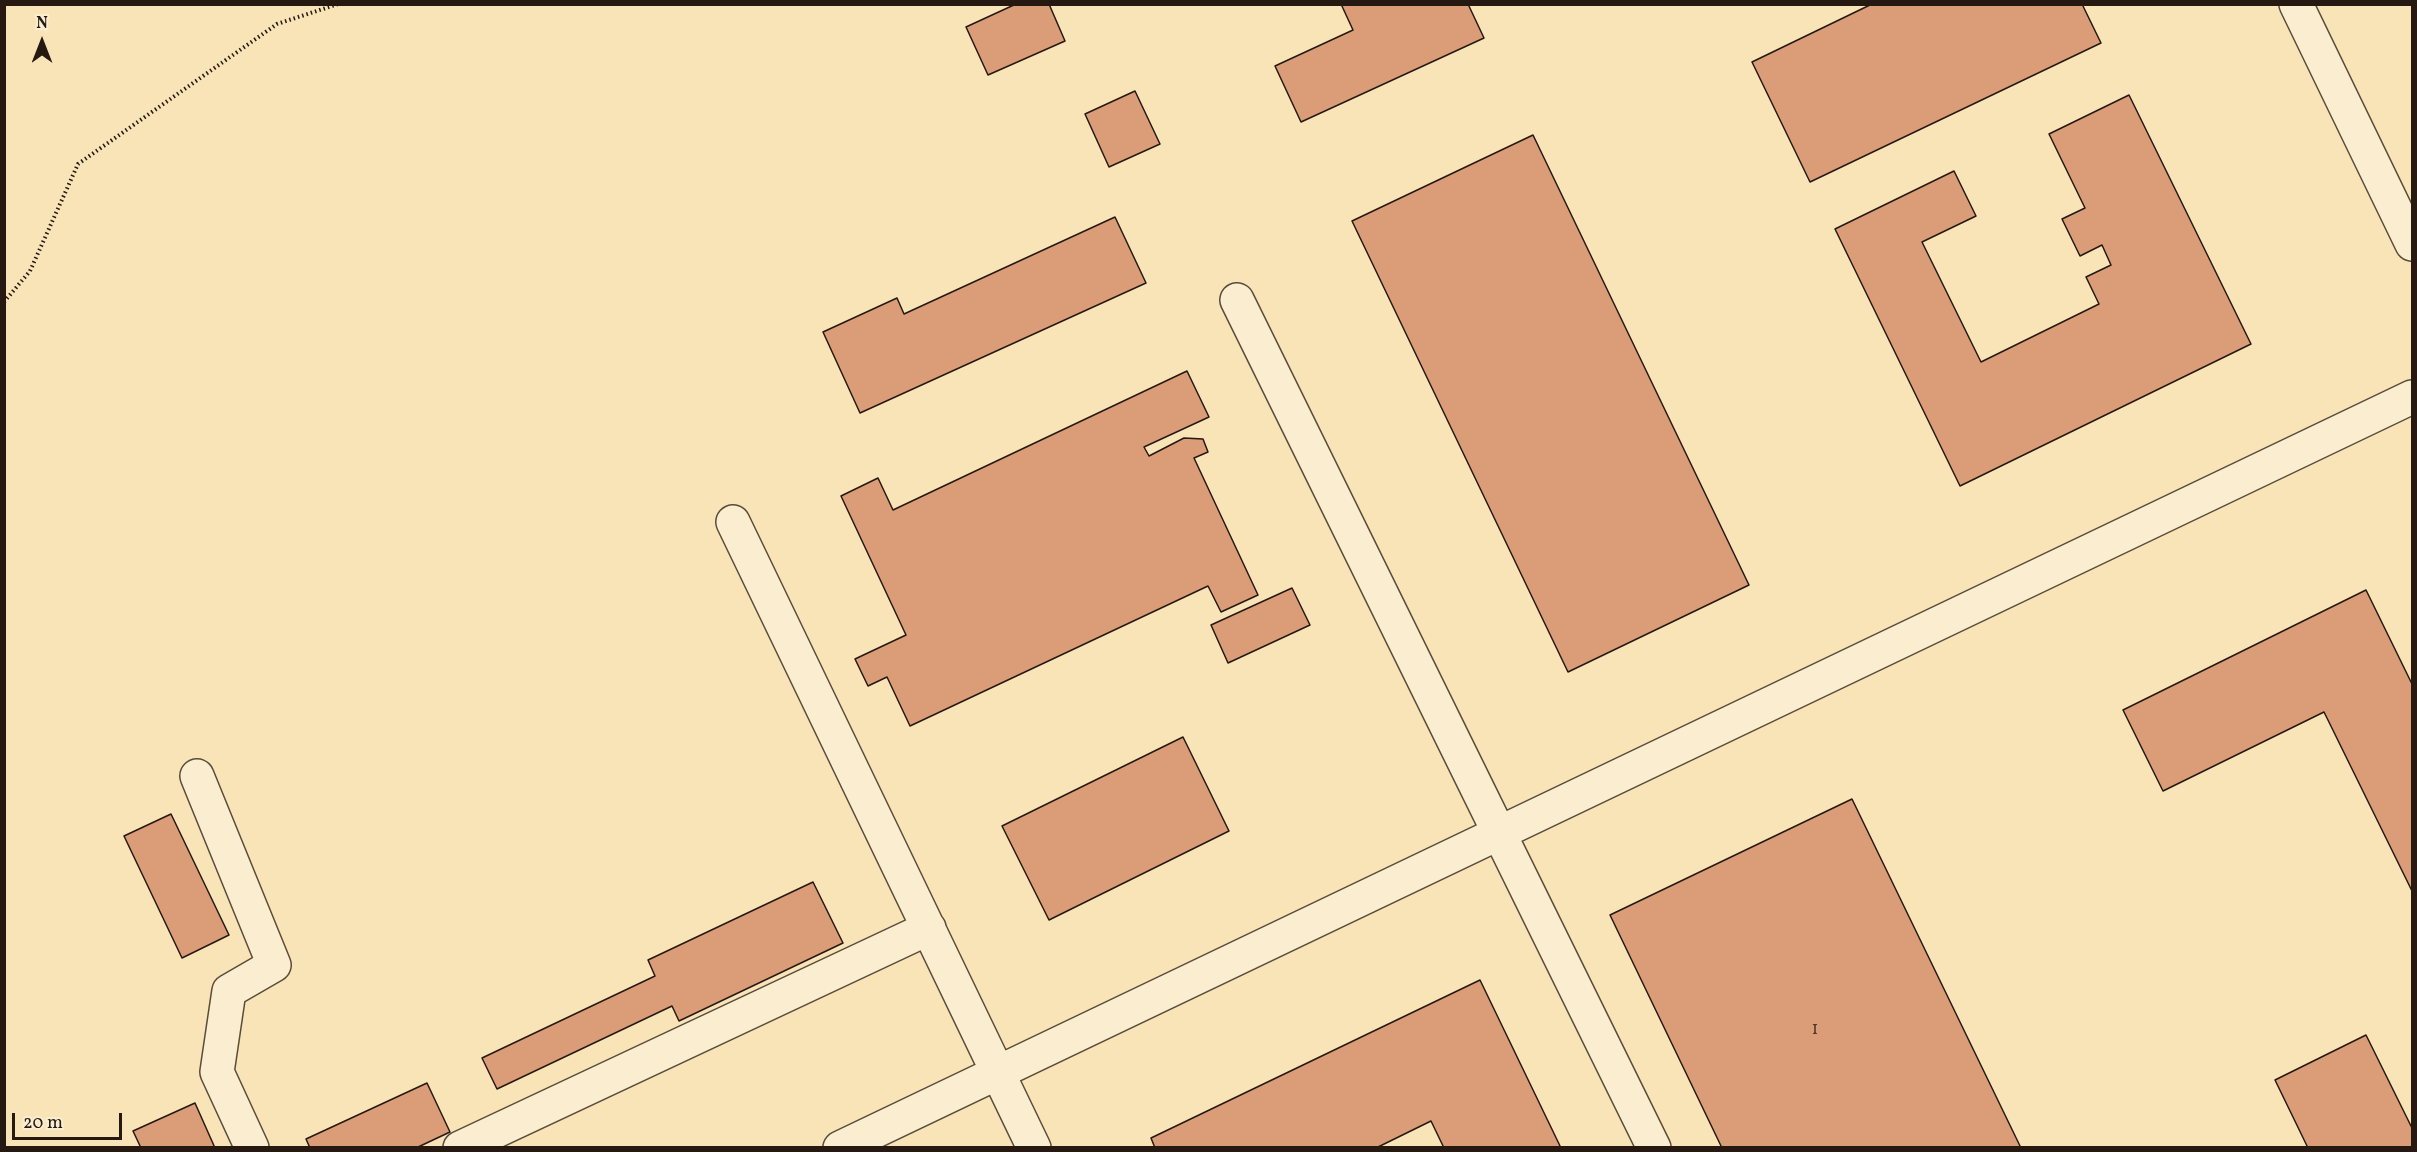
<!DOCTYPE html>
<html>
<head>
<meta charset="utf-8">
<style>
	body { margin:0 }
	#map { position:relative; width:2417px; height:1152px; overflow:hidden; background:#f8e4b7; font-family:Vollkorn,serif }
	canvas { display:block }
	.frame { position:absolute; inset:0; border:6px solid #251912; pointer-events:none }
	.north { position:absolute; left:12px; top:12px; width:60px; height:60px; -webkit-text-stroke:4px #faedd0; paint-order:stroke; rotate:0deg; font-size:16px; font-weight:700; line-height:24px; text-align:center; color:#251912 }
	.north::after { content:''; display:block; margin:auto; width:21px; height:27px; background:#251912; clip-path:polygon(50% 0,100% 100%,50% 72%,0 100%) }
	.scale { position:absolute; left:12px; top:1113px; width:110px; height:27px; box-sizing:border-box; border:3px solid #251912; border-top:0; padding-left:8px; font-size:18px; line-height:21px; white-space:nowrap; color:#251912; -webkit-text-stroke:4px #faedd0; paint-order:stroke }
</style>
</head>
<body>
<div id="map">
<canvas width="2417" height="1152"></canvas>
<div class="frame"></div>
<div class="north">N</div>
<div class="scale">20 m</div>
</div>
<script>
const context = document.querySelector('canvas').getContext('2d');
context.lineJoin = 'round';
function fillPath(path, color) { context.fillStyle = color; context.fill(path, 'evenodd'); }
const toPath = rows => new Path2D(rows.map(r => 'M' + r).join(''));
function strokePath(path, color, width, dash) { context.strokeStyle = color; context.lineWidth = width; context.lineCap = dash ? 'butt' : 'round'; context.setLineDash(dash || []); context.stroke(path); }
function write(font, color, halo, rows, align = 'center') {
  context.font = font + ' Vollkorn,serif'; context.lineWidth = 5; context.setLineDash([]); context.textBaseline = 'middle'; context.strokeStyle = halo; context.fillStyle = color; for (const [text, x, y, turn = 0] of rows) {
    context.save(); context.translate(x, y); context.rotate((+turn || 0) * Math.PI / 180); context.textAlign = isNaN(turn) ? turn : align; if (halo) context.strokeText(text, 0, 0); context.fillText(text, 0, 0); context.restore();
  }
}
const building = toPath([
	[1016,4,1049,4,1065,41,988,75,966,27,1016,4],
	[1341,4,1468,4,1484,38,1301,122,1275,66,1353,30,1341,4],
	[1872,4,2082,4,2101,43,1810,182,1752,62,1872,4],
	[1135,91,1160,144,1109,167,1085,114,1135,91],
	[2129,95,2251,344,1960,486,1835,229,1954,171,1976,216,1922,242,1981,362,2099,304,2086,277,2111,265,2102,245,2080,256,2062,219,2085,208,2049,134,2129,95],
	[1533,135,1749,585,1568,672,1352,221,1533,135],
	[1115,217,1146,283,860,413,823,332,897,298,904,314,1115,217],
	[1187,371,1209,417,1144,447,1149,456,1184,438,1203,439,1208,452,1194,458,1258,595,1221,612,1208,586,910,726,887,677,868,686,855,659,906,635,841,496,878,478,893,510,1187,371],
	[1292,588,1310,625,1228,663,1211,625,1292,588],
	[2366,590,2412,684,2412,891,2324,712,2163,791,2123,710,2366,590],
	[1183,737,1229,831,1049,920,1002,826,1183,737],
	[1852,799,2021,1148,1722,1148,1610,915,1852,799],
	[171,814,229,935,182,958,124,836,171,814],
	[813,882,843,943,679,1021,672,1006,497,1089,482,1058,655,976,648,960,813,882],
	[1480,980,1561,1148,1444,1148,1431,1121,1376,1148,1155,1148,1151,1138,1480,980],
	[2366,1035,2412,1128,2412,1148,2308,1148,2275,1080,2366,1035],
	[427,1083,450,1132,416,1148,310,1148,306,1139,427,1083],
	[195,1103,215,1148,141,1148,133,1131,195,1103]
]);
fillPath(building, '#da9d78');
strokePath(building, '#251912', 1.5);
const minor = toPath([
	[2296,4,2412,244],
	[1237,300,1654,1148],
	[733,522,1034,1148],
	[197,776,274,965,229,991,217,1072,252,1148],
	[460,1148,929,928],
	[840,1148,2412,397]
]);
strokePath(minor, '#5a4c3b', 36);
strokePath(toPath([
	[4,302,30,271,78,164,277,24,338,4]
]), '#251912', 4, [1.5, 3]);
strokePath(minor, '#faedd0', 33);
write('18px', '#523a2c', null, [
	["1",1815,1031]
]);
</script>
</body>
</html>
